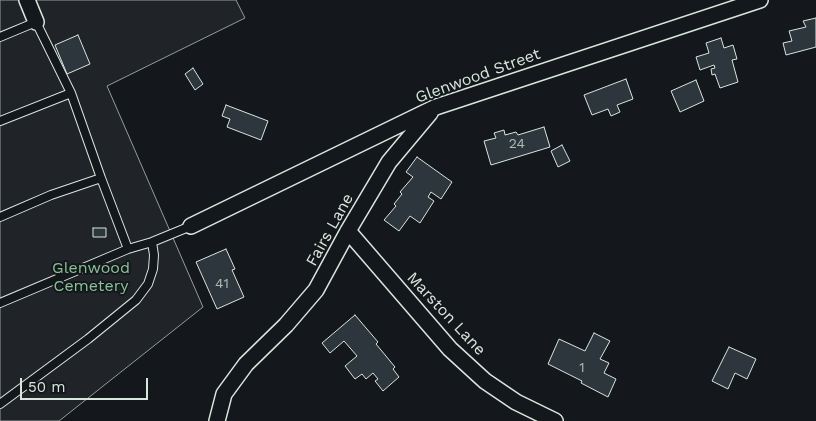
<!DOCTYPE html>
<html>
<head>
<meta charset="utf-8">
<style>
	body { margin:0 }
	#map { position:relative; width:816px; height:421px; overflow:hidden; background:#14181c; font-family:"Work Sans",sans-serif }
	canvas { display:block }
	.scale { position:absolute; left:20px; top:378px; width:128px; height:22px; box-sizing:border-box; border:2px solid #d8e6dc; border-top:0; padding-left:6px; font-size:15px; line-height:18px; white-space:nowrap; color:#d8e6dc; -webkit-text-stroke:4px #14181c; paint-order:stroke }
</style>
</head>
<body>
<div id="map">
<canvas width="816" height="421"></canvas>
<div class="scale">50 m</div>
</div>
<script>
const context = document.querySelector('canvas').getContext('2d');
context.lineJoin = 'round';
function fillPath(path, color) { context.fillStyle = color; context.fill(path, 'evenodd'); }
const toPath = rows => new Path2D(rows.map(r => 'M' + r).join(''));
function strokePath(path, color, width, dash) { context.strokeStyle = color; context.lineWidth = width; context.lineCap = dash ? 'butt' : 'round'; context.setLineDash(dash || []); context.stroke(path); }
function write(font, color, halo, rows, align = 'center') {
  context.font = font + ' "Work Sans",sans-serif'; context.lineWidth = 4; context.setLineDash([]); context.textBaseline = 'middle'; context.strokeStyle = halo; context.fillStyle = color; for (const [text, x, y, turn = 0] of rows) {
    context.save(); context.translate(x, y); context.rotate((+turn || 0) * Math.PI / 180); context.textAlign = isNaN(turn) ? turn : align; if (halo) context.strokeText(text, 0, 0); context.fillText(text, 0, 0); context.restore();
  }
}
const green = toPath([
	[0,0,236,0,245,18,107,86,203,307,59,421,0,421,0,0]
]);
fillPath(green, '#202428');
strokePath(green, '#939e99', 1);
const building = toPath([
	[816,18,816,47,786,55,783,43,792,41,789,31,806,27,803,21,816,18],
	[78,35,90,64,67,74,55,45,78,35],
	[721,38,724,48,733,45,737,59,732,60,738,82,720,88,715,74,712,75,711,69,715,68,714,65,700,70,696,57,709,53,706,43,721,38],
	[193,68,203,84,195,90,185,74,193,68],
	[626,79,633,99,617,105,620,112,611,116,608,109,592,115,584,95,626,79],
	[696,80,704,101,680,112,671,91,696,80],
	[226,105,268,121,261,140,227,127,230,119,222,116,226,105],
	[544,127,550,147,491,165,484,141,496,138,494,133,504,130,505,135,516,132,518,135,544,127],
	[562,145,570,161,558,167,551,151,562,145],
	[417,157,452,182,441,199,431,192,428,197,434,201,420,223,410,216,399,231,384,220,396,206,394,204,402,194,400,192,413,177,406,172,417,157],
	[93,228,106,228,106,237,93,237,93,228],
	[226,249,235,269,232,270,244,297,217,309,196,262,226,249],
	[355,315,378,342,376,344,395,367,393,369,399,377,383,391,375,381,378,379,373,373,366,379,362,374,355,379,345,366,357,356,344,341,330,353,322,343,355,315],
	[594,333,610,341,600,359,609,363,604,373,616,379,608,397,581,383,582,381,548,364,559,339,585,351,594,333],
	[729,347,756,359,747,379,735,373,728,389,712,381,729,347]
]);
fillPath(building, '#2c363c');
strokePath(building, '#d8e6dc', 1);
const service = toPath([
	[0,37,36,22,71,93,101,178,51,195,0,217],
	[0,121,71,93],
	[101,178,128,249],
	[0,303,128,249,152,242,191,226],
	[0,404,88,339,136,300,148,284,153,269,154,255,152,242]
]);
const minor = toPath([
	[27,0,36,22],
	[191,226,436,107,760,0],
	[348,231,450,349,485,381,516,402,555,421],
	[217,421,224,394,246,364,286,325,316,290,348,231,389,162,430,113]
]);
strokePath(service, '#d8e6dc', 10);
strokePath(minor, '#d8e6dc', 18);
strokePath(service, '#14181c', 8);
strokePath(minor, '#14181c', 15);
write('14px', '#adbab4', null, [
	["24",517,144],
	["41",222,284],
	["1",582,368]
]);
write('16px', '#d8e6dc', '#14181c', [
	["Glenwood Street",478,76,-20],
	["Fairs Lane",330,230,-61],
	["Marston Lane",446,314,47]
]);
write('16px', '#8ac095', '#14181c', [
	["Glenwood",91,268],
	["Cemetery",91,286]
]);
</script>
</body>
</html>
